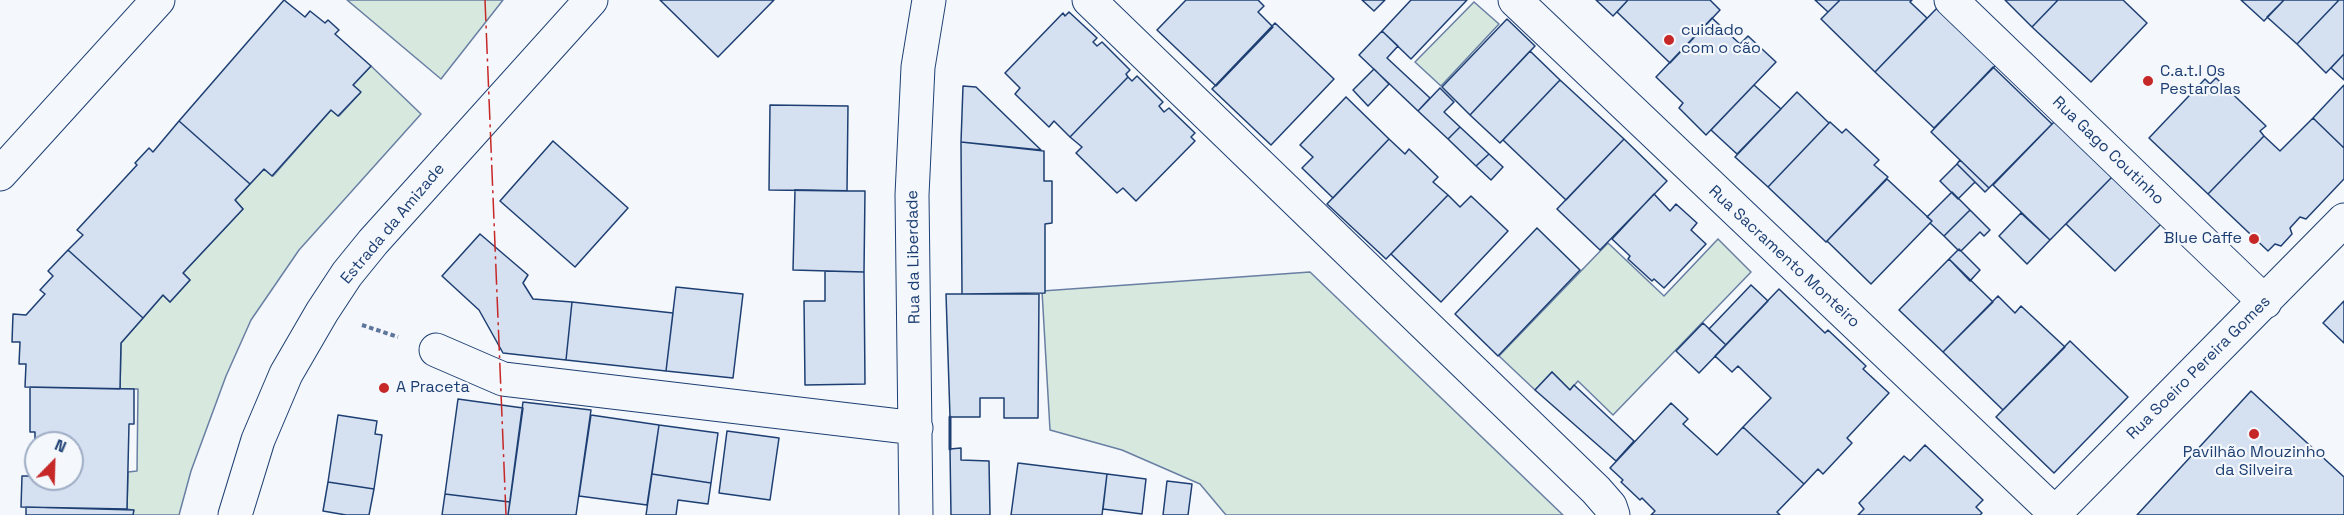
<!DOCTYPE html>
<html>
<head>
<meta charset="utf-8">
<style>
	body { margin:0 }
	#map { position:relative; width:2344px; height:515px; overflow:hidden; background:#f4f7fb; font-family:"Space Grotesk",sans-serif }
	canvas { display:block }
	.north { position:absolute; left:24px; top:431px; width:60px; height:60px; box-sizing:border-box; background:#f4f7fb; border:2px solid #9eadc5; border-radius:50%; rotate:23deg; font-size:16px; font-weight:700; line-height:24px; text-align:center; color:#1d3f73 }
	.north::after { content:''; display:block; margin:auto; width:21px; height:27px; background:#c62828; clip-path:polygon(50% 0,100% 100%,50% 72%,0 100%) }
</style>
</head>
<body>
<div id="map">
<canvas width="2344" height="515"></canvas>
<div class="north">N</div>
</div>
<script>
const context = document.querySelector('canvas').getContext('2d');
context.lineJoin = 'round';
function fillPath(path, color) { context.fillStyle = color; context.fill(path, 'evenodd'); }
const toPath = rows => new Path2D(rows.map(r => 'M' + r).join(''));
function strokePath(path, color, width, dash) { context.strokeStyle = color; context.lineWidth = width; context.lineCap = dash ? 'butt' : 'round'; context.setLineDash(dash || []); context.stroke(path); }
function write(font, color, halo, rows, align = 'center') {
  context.font = font + ' "Space Grotesk",sans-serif'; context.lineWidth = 4.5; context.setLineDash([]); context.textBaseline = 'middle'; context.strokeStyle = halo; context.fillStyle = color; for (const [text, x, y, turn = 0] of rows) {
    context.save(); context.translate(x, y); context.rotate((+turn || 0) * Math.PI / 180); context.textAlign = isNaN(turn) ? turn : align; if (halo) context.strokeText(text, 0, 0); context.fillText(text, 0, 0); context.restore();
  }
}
const green = toPath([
	[347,0,503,0,441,79,347,0],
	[1474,2,1499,24,1441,86,1415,62,1474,2],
	[371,66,421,114,299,250,251,320,226,376,191,471,179,515,133,515,133,510,127,509,128,472,137,471,138,389,120,389,121,343,163,295,170,302,190,280,183,273,243,209,235,200,264,169,273,176,331,110,339,116,360,93,353,85,371,66],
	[1718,239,1751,272,1613,415,1578,381,1570,390,1552,372,1535,390,1499,356,1608,243,1664,296,1718,239],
	[1310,272,1563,515,1226,515,1200,484,1122,450,1050,430,1042,291,1310,272]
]);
fillPath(green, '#d7e8df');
strokePath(green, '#687fa3', 1.5);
const building = toPath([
	[284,0,305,17,310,11,325,23,328,20,339,30,335,34,371,66,353,85,361,92,338,116,331,110,272,176,264,169,250,184,179,121,284,0],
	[660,0,774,0,718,57,660,0],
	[1186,0,1258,0,1264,6,1258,12,1273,27,1216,86,1157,30,1186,0],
	[1362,0,1385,0,1374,11,1362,0],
	[1411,0,1467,0,1411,59,1382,31,1411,0],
	[1596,0,1628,0,1613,16,1596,0],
	[1628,0,1710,0,1720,10,1670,63,1617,12,1628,0],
	[1815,0,1840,0,1828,12,1815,0],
	[1840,0,1912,0,1910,2,1927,18,1875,72,1821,19,1840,0],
	[2005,0,2058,0,2032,27,2005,0],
	[2058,0,2123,0,2147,23,2091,82,2032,27,2058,0],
	[2241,0,2284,0,2264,21,2241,0],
	[2284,0,2339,0,2297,44,2267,17,2284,0],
	[2339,0,2344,0,2344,54,2326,73,2297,44,2339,0],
	[1939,6,1998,63,1934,128,1875,72,1939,6],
	[1069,12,1097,38,1093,42,1097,46,1102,42,1130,70,1126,74,1128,77,1070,137,1054,121,1049,127,1015,94,1020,88,1005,73,1063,13,1065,16,1069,12],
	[1712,18,1740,44,1748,36,1776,62,1706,135,1679,108,1683,103,1656,77,1712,18],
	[1507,19,1535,46,1470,115,1442,87,1507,19],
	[1275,23,1334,79,1271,145,1212,89,1275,23],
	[1382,31,1398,46,1387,58,1430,98,1418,111,1359,55,1382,31],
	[1530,51,1560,80,1500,143,1470,115,1530,51],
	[2344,54,2344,80,2331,68,2344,54],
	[1993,67,2052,124,1989,188,1931,132,1993,67],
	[1374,69,1389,84,1368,106,1353,90,1374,69],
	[1137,76,1163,102,1159,106,1164,112,1169,108,1195,133,1191,137,1195,141,1136,201,1123,188,1117,193,1076,153,1082,147,1070,137,1128,77,1132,81,1137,76],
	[2216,78,2266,126,2260,131,2264,136,2208,194,2149,138,2205,79,2210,84,2216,78],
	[1560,80,1624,139,1566,200,1503,140,1560,80],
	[1754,85,1781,109,1737,154,1711,130,1754,85],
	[2344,85,2344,148,2313,118,2344,85],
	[963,86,976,87,1041,150,961,142,963,86],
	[1440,88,1454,102,1444,112,1460,127,1448,139,1418,111,1440,88],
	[1797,92,1829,123,1768,187,1735,157,1797,92],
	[1346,97,1389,139,1333,198,1302,168,1313,157,1300,145,1346,97],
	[770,105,848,106,847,191,769,190,770,105],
	[2313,118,2344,148,2344,179,2306,219,2300,217,2290,228,2292,234,2281,246,2275,244,2268,251,2208,194,2264,136,2280,151,2313,118],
	[179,121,250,184,235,200,243,209,183,273,190,280,170,302,163,295,143,318,68,250,83,235,77,230,137,165,135,163,149,148,153,152,179,121],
	[2055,121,2113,176,2050,240,1993,185,2055,121],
	[1830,122,1842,133,1846,129,1879,160,1874,165,1888,177,1826,242,1768,187,1830,122],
	[1460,127,1489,154,1476,166,1448,139,1460,127],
	[1389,139,1405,154,1409,149,1438,177,1433,182,1448,195,1386,259,1327,204,1389,139],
	[1624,139,1667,181,1600,250,1557,209,1624,139],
	[553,141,628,208,575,267,500,201,553,141],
	[961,142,1044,151,1044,181,1052,181,1052,223,1045,224,1045,293,962,294,961,142],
	[1489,154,1503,167,1491,180,1476,166,1489,154],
	[1960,160,1989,188,1985,192,1957,164,1960,160],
	[1957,164,1975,182,1958,199,1940,181,1957,164],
	[2113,176,2161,224,2115,271,2066,224,2113,176],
	[1887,179,1932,221,1871,284,1827,241,1887,179],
	[795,190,865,191,864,272,793,270,795,190],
	[1952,192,1970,210,1944,236,1930,223,1932,221,1927,217,1952,192],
	[1654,194,1670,211,1676,204,1697,223,1691,230,1706,244,1664,288,1654,279,1652,281,1628,259,1630,256,1612,239,1654,194],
	[1448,195,1460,207,1471,196,1508,231,1441,302,1391,254,1448,195],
	[1970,210,1990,230,1984,236,1980,232,1961,251,1958,250,1944,236,1970,210],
	[2021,213,2050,240,2027,264,1999,236,2021,213],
	[1537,228,1580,270,1498,356,1455,314,1537,228],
	[480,234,528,275,523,283,533,299,572,302,566,360,503,353,479,310,442,276,480,234],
	[1959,249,1980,270,1970,281,1949,259,1959,249],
	[68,250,143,318,121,343,120,389,25,387,26,364,19,364,20,342,12,342,13,314,26,315,45,294,40,290,53,276,48,271,68,250],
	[1949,259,1993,302,1943,352,1899,310,1949,259],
	[825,271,864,272,865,384,805,385,804,301,825,301,825,271],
	[1751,285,1768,301,1726,345,1709,329,1751,285],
	[676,287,743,294,733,378,666,371,676,287],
	[1779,289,1825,333,1828,330,1866,366,1863,369,1889,393,1847,438,1852,443,1823,474,1818,469,1804,484,1743,427,1771,398,1738,366,1732,372,1715,356,1779,289],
	[946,294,1039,294,1038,418,1004,418,1004,398,980,398,980,417,950,417,946,294],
	[1998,296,2015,313,2021,306,2065,347,2003,410,1943,352,1998,296],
	[2344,301,2344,343,2323,323,2344,301],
	[572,302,673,313,666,371,566,360,572,302],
	[1703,323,1726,345,1699,373,1676,351,1703,323],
	[2070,341,2128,397,2054,473,1996,417,2070,341],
	[1552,372,1570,390,1574,385,1634,441,1616,461,1535,390,1552,372],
	[30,387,134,389,134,424,129,424,127,509,21,507,22,476,36,476,36,479,72,479,72,443,36,443,35,451,35,432,30,432,30,387],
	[2251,391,2344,477,2344,515,2137,515,2251,391],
	[458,399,523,408,510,502,445,494,458,399],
	[523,402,591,410,576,515,508,515,523,402],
	[1671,403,1688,419,1683,424,1717,455,1743,427,1804,484,1777,512,1780,515,1651,515,1655,511,1642,498,1640,500,1621,482,1623,480,1610,468,1671,403],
	[338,415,377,421,375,434,382,435,374,489,328,482,338,415],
	[591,415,659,425,647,505,579,496,591,415],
	[659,425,718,433,711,483,652,474,659,425],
	[727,431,779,438,770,500,719,493,727,431],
	[1925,445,1983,500,1976,507,1982,513,1980,515,1858,515,1864,509,1859,503,1904,456,1910,461,1925,445],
	[961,448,961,460,989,461,990,515,951,515,950,449,961,448],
	[1018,463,1107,474,1102,515,1011,515,1018,463],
	[652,474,711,483,708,504,678,500,676,515,646,515,652,474],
	[1107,474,1146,479,1142,514,1103,509,1107,474],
	[1167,481,1192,484,1188,515,1163,515,1167,481],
	[328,482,374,489,369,515,346,515,323,511,328,482],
	[445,494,510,502,508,515,442,515,445,494],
	[26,507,134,510,133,515,26,515,26,507]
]);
fillPath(building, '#d5e0f0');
strokePath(building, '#1d3f73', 1.5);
const minor = toPath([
	[1089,0,1596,490,1610,506,1613,515],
	[1515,0,2055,513],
	[1951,0,2265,302],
	[0,174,158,0],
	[436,350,503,379,916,428],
	[235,515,258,440,286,374,322,312,347,274,373,242,591,0],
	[916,515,912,195,918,67,929,0],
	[2053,515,2344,220]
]);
strokePath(minor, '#1d3f73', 35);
strokePath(toPath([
	[362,325,398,337]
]), '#5e769c', 4, [4.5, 3]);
strokePath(minor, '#f4f7fb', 33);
strokePath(toPath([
	[950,449,950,417]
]), '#1d3f73', 3);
strokePath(toPath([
	[485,0,506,515]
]), '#c62828', 1.5, [21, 4.5, 3, 4.5]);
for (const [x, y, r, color] of [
	[1669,40,6,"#c62828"],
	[2148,81,6,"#c62828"],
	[2254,239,6,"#c62828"],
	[384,388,6,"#c62828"],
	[2254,434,6,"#c62828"]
]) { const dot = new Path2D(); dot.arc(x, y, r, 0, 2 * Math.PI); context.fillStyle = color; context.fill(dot); strokePath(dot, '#f4f7fb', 2); }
write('16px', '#1d3f73', '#f4f7fb', [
	["cuidado",1681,31],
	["com o cão",1681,49],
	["C.a.t.l Os",2160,72],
	["Pestarolas",2160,90],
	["Blue Caffe",2242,239,"right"],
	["A Praceta",396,388],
	["Pavilhão Mouzinho",2254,453,"center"],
	["da Silveira",2254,471,"center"]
], 'left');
write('16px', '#1d3f73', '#f4f7fb', [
	["Rua Gago Coutinho",2108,151,44],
	["Estrada da Amizade",393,224,-50],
	["Rua da Liberdade",914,257,-91],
	["Rua Sacramento Monteiro",1784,257,43],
	["Rua Soeiro Pereira Gomes",2199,368,-45]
]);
</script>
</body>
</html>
